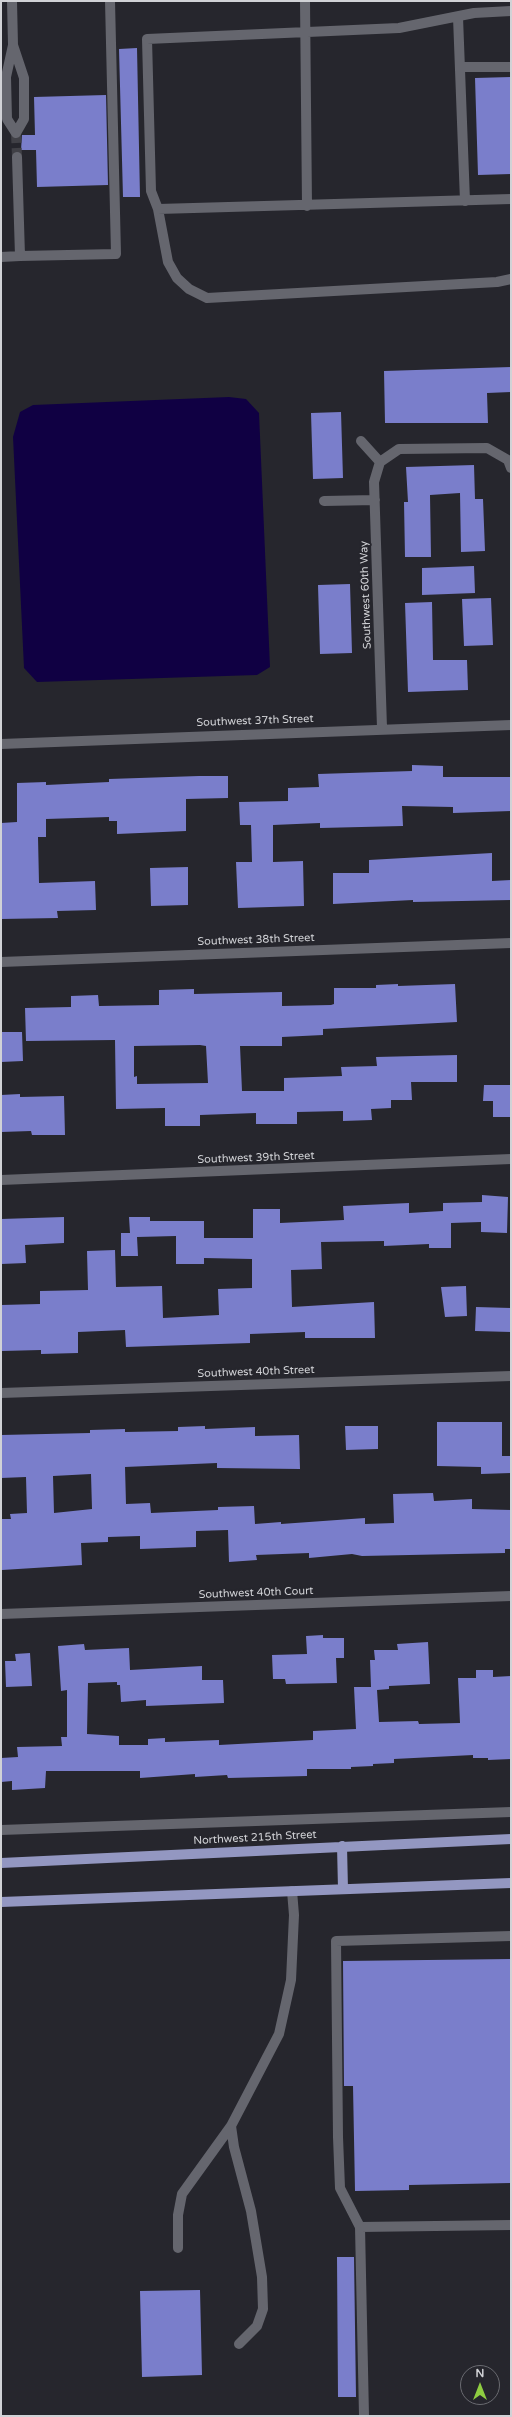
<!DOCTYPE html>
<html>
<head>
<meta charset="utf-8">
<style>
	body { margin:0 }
	#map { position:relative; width:512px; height:2417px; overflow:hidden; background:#26262d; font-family:"Varela Round",sans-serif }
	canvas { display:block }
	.frame { position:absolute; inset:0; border:2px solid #d1d2d6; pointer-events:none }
	.north { position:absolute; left:460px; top:2365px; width:40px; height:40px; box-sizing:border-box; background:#26262d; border:1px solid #6a6b71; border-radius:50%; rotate:0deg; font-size:11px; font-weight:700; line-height:16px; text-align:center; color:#d1d2d6 }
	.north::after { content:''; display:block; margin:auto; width:14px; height:18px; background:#8fcd41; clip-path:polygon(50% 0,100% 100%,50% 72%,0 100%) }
</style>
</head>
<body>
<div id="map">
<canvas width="512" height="2417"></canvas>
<div class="frame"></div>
<div class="north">N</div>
</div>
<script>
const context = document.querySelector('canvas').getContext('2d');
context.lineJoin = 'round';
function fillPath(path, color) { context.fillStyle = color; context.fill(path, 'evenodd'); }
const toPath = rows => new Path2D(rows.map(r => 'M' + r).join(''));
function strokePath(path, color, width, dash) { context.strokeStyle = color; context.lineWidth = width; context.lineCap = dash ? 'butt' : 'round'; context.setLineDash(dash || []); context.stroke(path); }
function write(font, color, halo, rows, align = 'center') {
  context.font = font + ' "Varela Round",sans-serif'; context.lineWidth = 4; context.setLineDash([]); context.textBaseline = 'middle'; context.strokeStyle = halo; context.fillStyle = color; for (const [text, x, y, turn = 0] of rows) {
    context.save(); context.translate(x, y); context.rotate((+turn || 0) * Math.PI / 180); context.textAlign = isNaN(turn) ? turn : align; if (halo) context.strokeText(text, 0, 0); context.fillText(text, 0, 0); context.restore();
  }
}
fillPath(toPath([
	[229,397,246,399,259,413,270,667,257,675,37,682,24,668,13,437,20,412,33,405]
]), '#100043');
fillPath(toPath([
	[137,48,140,197,123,197,119,49],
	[511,77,511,174,478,175,475,78],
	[106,95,108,185,37,187,36,150,21,150,22,135,35,135,34,97],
	[511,367,511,392,487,393,488,423,385,423,384,371],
	[341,412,343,478,313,479,311,413],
	[474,465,475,499,483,499,485,551,461,552,460,493,430,495,431,557,405,557,404,502,408,502,406,467],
	[474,566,475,593,422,595,422,568],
	[350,584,352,653,320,654,318,585],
	[491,598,493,645,464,646,462,599],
	[432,602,433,660,467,660,468,690,408,692,405,603],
	[412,765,443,766,443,777,511,777,511,811,453,813,453,807,402,806,403,826,320,828,320,823,273,825,273,862,303,861,304,906,238,908,236,862,252,862,251,825,240,825,239,802,288,801,288,788,319,787,318,774,412,771],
	[199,776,228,776,228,798,186,799,186,831,117,834,117,821,109,821,109,817,46,819,46,837,38,837,39,883,95,881,96,910,57,911,58,918,1,919,1,823,17,822,17,783,46,782,46,785,109,782,109,779],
	[492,853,492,881,511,880,511,900,413,902,413,900,333,904,333,873,369,873,369,860],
	[188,867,188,905,151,906,150,868],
	[398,984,398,986,455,984,457,1022,323,1029,323,1035,282,1037,282,1046,240,1046,242,1091,284,1091,284,1078,342,1076,341,1067,377,1066,376,1057,457,1055,457,1082,411,1082,412,1100,391,1100,391,1108,371,1109,372,1120,343,1121,343,1111,297,1112,297,1124,256,1124,256,1113,200,1115,200,1126,165,1126,165,1108,116,1109,115,1040,26,1041,25,1008,71,1007,71,996,98,995,99,1006,159,1005,159,990,194,989,194,994,282,992,282,1006,331,1005,334,1004,334,988,376,988,376,985],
	[200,1045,206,1046,208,1083,137,1084,137,1076,134,1077,134,1046],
	[1,1032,22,1032,23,1061,1,1062],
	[484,1085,511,1085,511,1117,493,1117,493,1101,483,1101],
	[20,1094,20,1097,64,1096,65,1135,32,1135,31,1131,1,1132,1,1095],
	[482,1195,508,1197,507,1233,481,1232,481,1222,451,1223,451,1248,429,1248,429,1244,384,1246,384,1241,321,1242,322,1269,291,1270,292,1307,374,1302,375,1338,305,1338,305,1332,250,1334,250,1343,126,1347,125,1330,78,1332,78,1353,41,1354,41,1350,2,1351,1,1305,40,1304,40,1291,88,1290,87,1251,115,1250,116,1287,162,1286,163,1318,219,1315,218,1289,252,1288,252,1259,204,1258,204,1264,176,1264,176,1236,137,1237,138,1256,121,1256,121,1233,130,1233,129,1217,150,1217,150,1221,204,1221,204,1238,253,1238,253,1209,280,1209,280,1223,344,1220,343,1206,409,1203,409,1213,443,1211,443,1203,482,1202],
	[64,1217,64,1243,25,1245,26,1263,1,1264,1,1219],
	[466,1286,467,1316,445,1317,441,1287],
	[476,1307,511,1308,511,1332,475,1331],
	[437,1422,502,1422,502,1456,511,1456,511,1473,481,1474,481,1467,437,1466],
	[205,1426,205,1429,255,1427,255,1436,299,1435,300,1469,217,1468,217,1463,125,1467,126,1504,150,1503,151,1513,218,1510,218,1507,254,1506,255,1524,281,1522,281,1524,365,1518,365,1524,394,1523,393,1494,433,1493,434,1501,472,1499,472,1509,511,1510,511,1549,505,1549,505,1553,362,1556,352,1554,309,1558,309,1553,256,1555,257,1560,229,1562,228,1530,196,1531,196,1547,140,1549,140,1536,108,1537,108,1542,81,1543,82,1565,2,1570,1,1519,11,1519,10,1514,27,1513,26,1477,1,1478,1,1435,90,1433,90,1430,125,1429,125,1432,178,1431,178,1427],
	[91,1474,92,1509,54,1513,53,1476],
	[345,1426,378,1426,378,1449,346,1450],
	[323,1635,323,1638,344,1638,344,1658,336,1658,337,1683,286,1684,285,1679,273,1679,272,1655,307,1654,306,1636],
	[428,1642,430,1684,389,1686,389,1689,377,1690,379,1722,418,1721,419,1724,460,1723,458,1678,476,1678,476,1670,493,1670,493,1677,511,1676,511,1759,488,1760,488,1758,473,1758,473,1755,394,1759,394,1763,373,1764,373,1766,351,1767,351,1769,307,1769,307,1776,228,1778,227,1775,195,1777,195,1774,140,1778,140,1771,46,1771,45,1788,12,1790,12,1781,1,1782,1,1758,18,1757,17,1747,62,1746,61,1737,67,1737,67,1690,61,1691,58,1646,84,1644,85,1650,129,1648,130,1670,202,1666,202,1680,223,1680,224,1703,146,1706,146,1700,121,1702,120,1685,117,1685,117,1682,88,1683,87,1734,119,1736,119,1745,148,1745,148,1739,165,1738,165,1742,219,1740,219,1745,313,1740,313,1731,356,1729,354,1687,371,1687,370,1660,375,1660,374,1650,398,1650,397,1644],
	[30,1653,32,1686,6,1687,5,1661,16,1661,15,1654],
	[511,1959,511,2183,409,2185,409,2190,355,2191,353,2086,344,2086,343,1961],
	[337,2257,354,2257,356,2397,338,2397],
	[200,2290,202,2375,142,2377,140,2291]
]), '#7a7ecb');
strokePath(toPath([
	[16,133,17,157]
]), '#404046', 10, [10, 5]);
strokePath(toPath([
	[12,1,13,45,6,77,7,119,16,133,24,119,24,78,13,45],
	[305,1,307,206],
	[511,11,474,13,399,28,147,39,151,191,158,209,511,199],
	[458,17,465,201],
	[460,67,511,67],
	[158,209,168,262,177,278,189,289,207,298,497,282,511,279],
	[20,256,116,254,110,1],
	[1,257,20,256,17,157],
	[361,441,380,462],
	[380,462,374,482,382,728],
	[380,462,399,449,487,448,508,460,511,468],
	[324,501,375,500],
	[1,744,511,725],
	[1,962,511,943],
	[1,1180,511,1159],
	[1,1393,511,1376],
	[1,1614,511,1596],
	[1,1830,511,1812],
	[360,2227,511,2225],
	[178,2248,178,2215,182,2194,231,2126],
	[239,2344,257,2326,263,2309,262,2277,251,2211,234,2147,231,2126,279,2034,291,1980,294,1915,292,1891],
	[364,2416,360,2227,340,2188,338,2137,336,1941,511,1936]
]), '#65666e', 10);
strokePath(toPath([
	[342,1846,343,1889],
	[1,1863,511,1839],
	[1,1902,511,1883]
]), '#9397c1', 10);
write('11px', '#d1d2d6', '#26262d', [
	["Southwest 60th Way",366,595,-92],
	["Southwest 37th Street",255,721,-2],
	["Southwest 38th Street",256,940,-2],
	["Southwest 39th Street",256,1158,-2],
	["Southwest 40th Street",256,1372,-2],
	["Southwest 40th Court",256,1593,-2],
	["Northwest 215th Street",255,1838,-3]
]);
</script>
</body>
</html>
